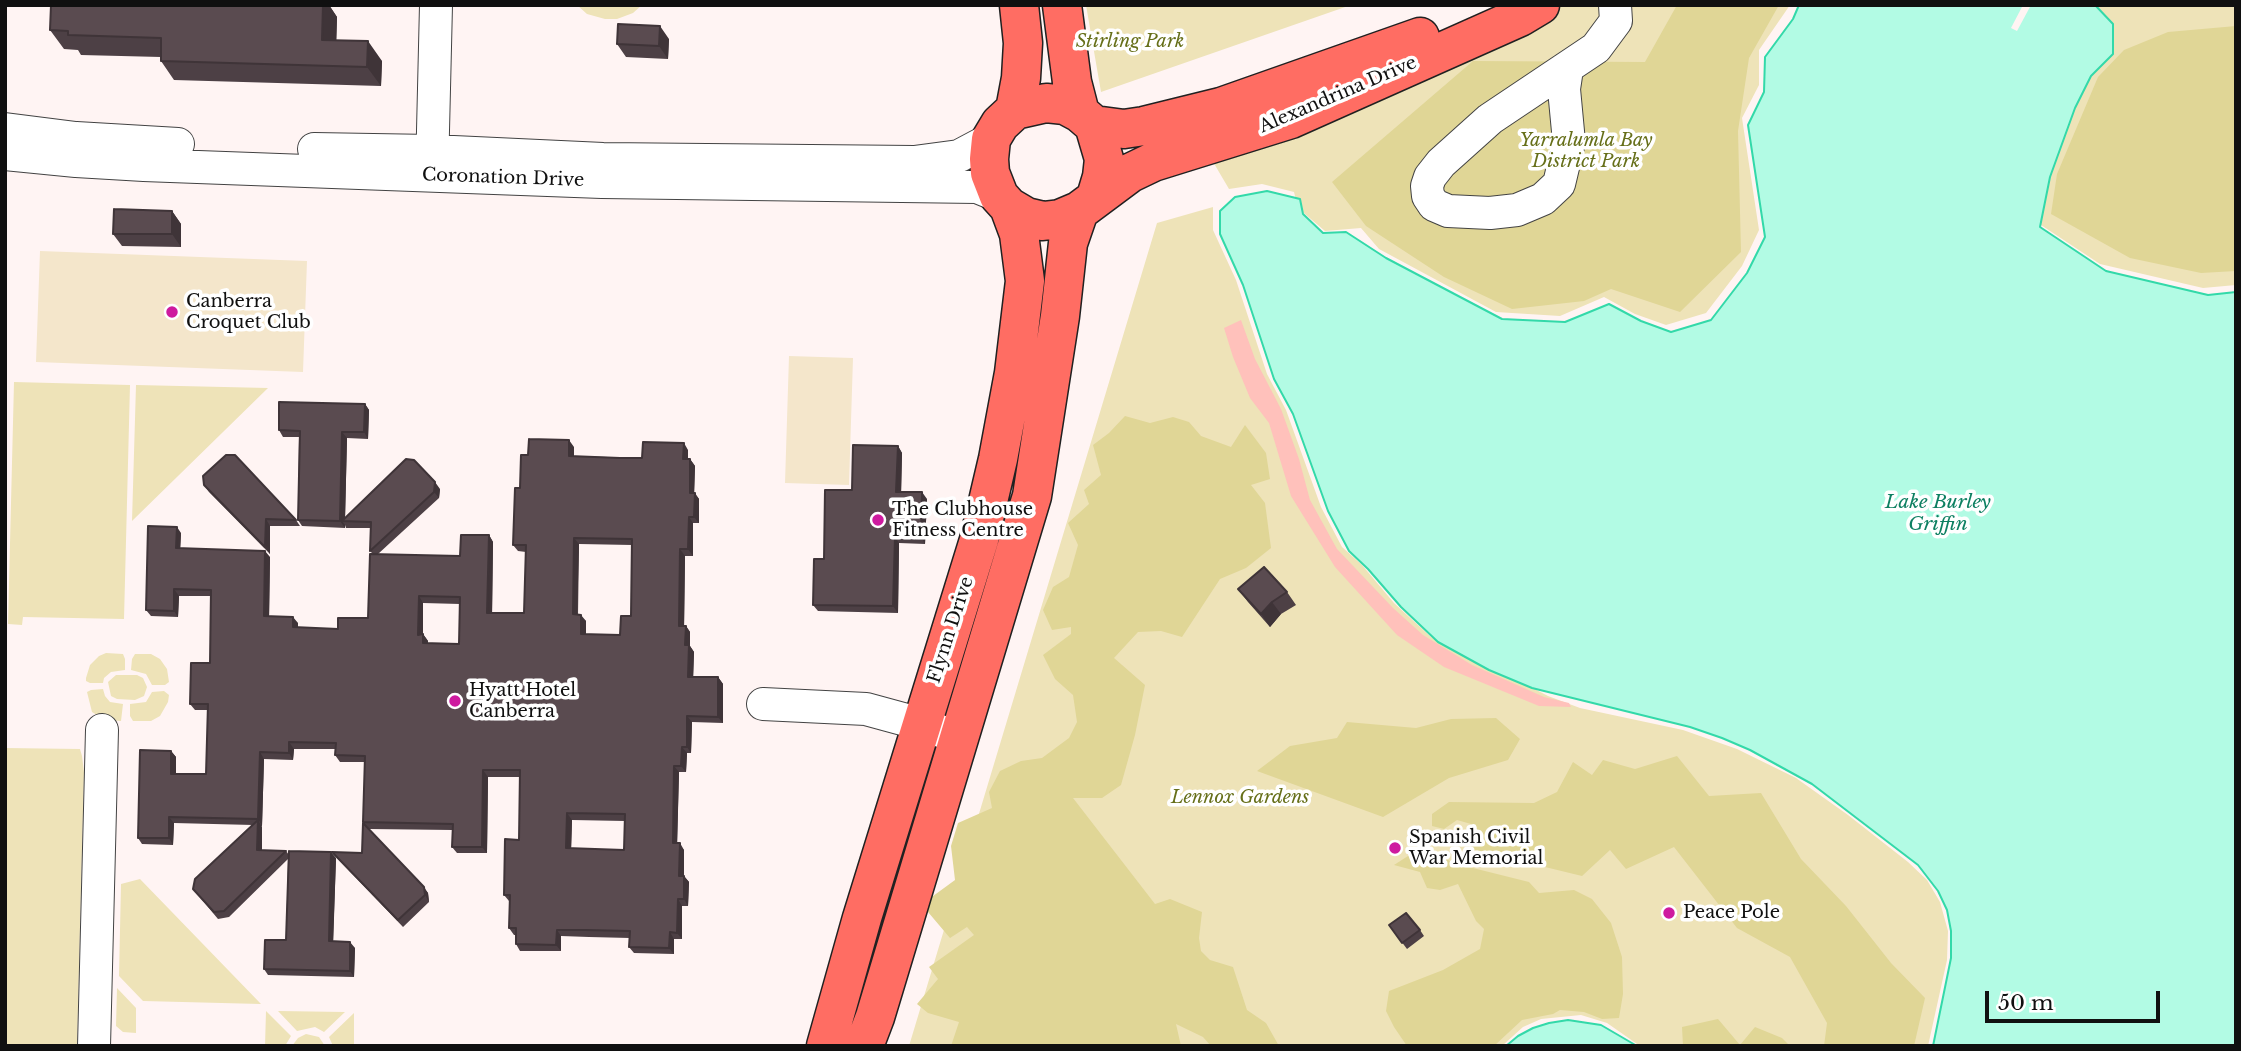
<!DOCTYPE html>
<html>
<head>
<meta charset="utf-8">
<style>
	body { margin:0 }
	#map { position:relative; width:2241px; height:1051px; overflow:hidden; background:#fff4f3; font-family:"Libre Baskerville",serif }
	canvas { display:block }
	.frame { position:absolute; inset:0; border:7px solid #101010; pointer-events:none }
	.scale { position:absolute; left:1985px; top:991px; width:175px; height:32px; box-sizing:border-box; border:4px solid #101010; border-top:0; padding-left:9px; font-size:21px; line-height:24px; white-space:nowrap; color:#101010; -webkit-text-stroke:5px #fff; paint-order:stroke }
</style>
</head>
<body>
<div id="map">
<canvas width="2241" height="1051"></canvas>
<div class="frame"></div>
<div class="scale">50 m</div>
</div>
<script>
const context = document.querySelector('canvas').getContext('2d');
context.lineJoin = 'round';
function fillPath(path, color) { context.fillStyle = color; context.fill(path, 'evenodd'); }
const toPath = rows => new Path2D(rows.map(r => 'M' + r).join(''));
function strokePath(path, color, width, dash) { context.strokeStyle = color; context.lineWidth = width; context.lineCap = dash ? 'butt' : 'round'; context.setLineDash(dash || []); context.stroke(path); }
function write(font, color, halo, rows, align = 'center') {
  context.font = font + ' "Libre Baskerville",serif'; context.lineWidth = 7; context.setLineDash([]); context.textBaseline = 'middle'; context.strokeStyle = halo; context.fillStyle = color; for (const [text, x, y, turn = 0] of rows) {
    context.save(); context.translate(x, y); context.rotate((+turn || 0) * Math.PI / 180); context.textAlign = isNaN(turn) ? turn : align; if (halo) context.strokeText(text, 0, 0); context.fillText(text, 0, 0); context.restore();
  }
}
fillPath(toPath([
	[577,5,642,5,633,13,617,19,605,19,587,14],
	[1086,5,1351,5,1101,92],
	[1553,5,1790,5,1759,50,1759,85,1742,118,1759,230,1742,266,1706,313,1666,325,1635,314,1604,297,1560,316,1496,312,1379,249,1361,228,1325,231,1298,208,1294,192,1262,184,1229,189,1209,155],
	[2096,5,2236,5,2236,285,2203,288,2100,264,2035,221,2070,102,2107,47,2107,17],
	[1213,207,1213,230,1236,280,1267,374,1286,410,1321,507,1342,547,1362,565,1394,603,1431,637,1482,666,1525,684,1548,696,1580,708,1683,730,1737,749,1796,778,1848,815,1908,862,1927,880,1940,902,1948,931,1947,960,1928,1046,1640,1046,1607,1023,1581,1015,1541,1019,1523,1027,1502,1046,909,1046,1157,223],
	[14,382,130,385,124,619,23,617,22,625,8,624],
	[136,385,268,388,132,521],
	[106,653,123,654,125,659,125,670,111,672,104,678,103,683,90,683,86,681,86,678,90,665,99,656],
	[135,654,151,654,160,659,167,669,169,682,165,685,152,685,146,674,131,670,132,659],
	[116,675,137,675,143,678,147,687,144,696,135,700,117,699,111,696,108,682],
	[103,689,105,696,110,702,123,704,121,721,105,720,92,712,87,692,91,690],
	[164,691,169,695,168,702,160,716,151,721,133,721,130,716,130,704,146,702,152,692],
	[5,748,80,749,82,756,84,772,77,1046,5,1046],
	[140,879,261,1004,143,1001,119,976,121,884],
	[117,988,136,1008,136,1033,123,1032,116,1026],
	[266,1011,291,1036,285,1046,265,1046],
	[278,1011,345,1012,324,1032,315,1027,297,1031],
	[354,1013,354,1046,333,1046,329,1037],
	[306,1034,319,1037,325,1046,292,1046,298,1038]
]), '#eee3b8');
fillPath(toPath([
	[1677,5,1779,5,1749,58,1738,131,1741,252,1680,312,1611,289,1584,301,1512,309,1444,277,1366,226,1332,182,1473,61,1645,62],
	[2236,26,2236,271,2201,273,2130,258,2051,214,2057,174,2098,77,2124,50,2168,32],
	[1125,416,1150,423,1173,417,1189,422,1201,436,1231,447,1245,425,1266,453,1270,479,1251,485,1265,503,1271,548,1246,568,1220,579,1182,637,1161,631,1138,632,1114,658,1145,685,1135,735,1121,785,1102,798,1073,798,1155,904,1170,899,1202,912,1199,938,1201,951,1210,960,1233,967,1247,1010,1266,1023,1279,1046,1211,1046,1203,1037,1176,1024,1181,1046,951,1046,959,1022,928,1013,917,1004,938,979,929,967,974,935,967,927,950,938,928,912,929,899,955,880,951,846,958,823,992,808,989,792,1000,771,1021,761,1042,758,1069,738,1077,722,1073,695,1055,679,1043,655,1071,634,1071,627,1052,630,1043,610,1053,587,1069,577,1078,545,1068,523,1089,504,1084,490,1101,475,1093,445,1109,433],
	[1496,718,1520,739,1508,760,1449,778,1383,817,1257,771,1290,746,1337,738,1347,722,1416,728,1451,719],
	[1677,756,1709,796,1761,793,1801,859,1846,906,1891,963,1925,998,1914,1046,1824,1046,1827,1023,1790,957,1737,928,1674,847,1626,869,1610,850,1582,876,1471,849,1471,824,1457,820,1444,829,1432,826,1432,814,1449,802,1534,803,1557,792,1573,762,1592,775,1603,760,1635,769],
	[1419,849,1435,852,1453,863,1529,882,1539,893,1574,890,1592,899,1611,923,1622,957,1623,994,1619,1018,1602,1019,1584,1012,1560,1010,1553,1014,1522,1020,1494,1046,1407,1046,1394,1027,1386,1011,1389,991,1443,970,1480,949,1484,929,1476,921,1458,884,1440,890,1427,888,1420,872,1394,865],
	[1718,1019,1740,1045,1755,1027,1782,1038,1790,1046,1683,1046,1682,1027]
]), '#e0d696');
fillPath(toPath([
	[1241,320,1255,359,1281,409,1299,459,1310,500,1337,549,1393,608,1423,635,1472,665,1544,697,1569,703,1571,707,1539,706,1444,667,1397,635,1335,567,1291,496,1269,423,1250,398,1233,357,1224,328]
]), '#ffc1bb');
fillPath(toPath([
	[40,251,307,261,303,372,36,362],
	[789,356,853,358,849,485,785,483]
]), '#f4e6cb');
const water = toPath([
	[1799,5,2095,5,2113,24,2113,54,2091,76,2075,108,2050,177,2040,227,2106,271,2208,295,2236,292,2236,1046,1933,1046,1951,958,1951,931,1947,910,1938,891,1918,865,1812,784,1750,750,1722,738,1690,727,1532,688,1489,670,1438,642,1401,607,1368,569,1349,551,1328,511,1293,414,1274,379,1243,285,1220,234,1220,211,1235,197,1267,191,1300,199,1303,214,1323,233,1346,232,1386,258,1502,319,1565,322,1609,304,1641,321,1671,332,1711,320,1747,273,1765,237,1748,125,1764,92,1765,57,1793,19,1799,5],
	[1568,1020,1601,1025,1637,1046,1506,1046,1518,1036,1533,1028,1549,1023,1568,1020]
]);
fillPath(water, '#b2fbe4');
strokePath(water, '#33d9a9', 2);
fillPath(toPath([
	[2023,5,2031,5,2017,31,2011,28]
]), '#fff4f3');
const minor = toPath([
	[1567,69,1564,89,1569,142,1559,184,1543,199,1517,210,1490,213,1448,211,1434,205,1428,196,1427,186,1430,177,1441,163,1490,119,1596,48,1616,21,1615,5],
	[5,129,76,138,178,144],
	[314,149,432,151,603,159,914,162,959,156,991,139],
	[5,154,76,161,144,165,602,182,977,187,999,196],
	[432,172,436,5],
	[763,704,866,709,921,724,943,732],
	[94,1046,102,730]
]);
const major = toPath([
	[1062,5,1072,82,1080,113],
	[1015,110,1021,78,1023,43,1019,5],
	[1094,125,1124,129,1144,126,1221,107,1420,37],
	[1096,197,1102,177,1104,159,1094,125,1080,113,1065,105,1046,103,1015,110,1000,124,991,139,989,159,990,173,999,196,1009,207,1026,217,1043,221,1060,219,1079,211,1130,173,1153,162,1291,119,1520,17,1540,5],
	[826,1046,862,918,979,540,998,459,1014,373,1025,281,1019,234,1009,207],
	[864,1046,875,1017,1032,496,1060,316,1068,243,1079,211]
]);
strokePath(minor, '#434343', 34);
strokePath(major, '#212121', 41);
strokePath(minor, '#fff', 32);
strokePath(major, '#ff6d63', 38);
fillPath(toPath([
	[47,5,329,5,337,17,336,40,382,61,381,86,174,80,161,61,161,57,81,55,78,50,64,49,50,30,51,6],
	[669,39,668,59,626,57,617,44],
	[172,211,181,224,181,247,122,246,113,234],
	[365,404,369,410,368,439,347,438,345,518,440,489,439,498,378,554,460,556,489,535,493,542,492,613,524,613,526,552,518,551,513,545,520,488,528,455,574,447,574,456,642,458,688,450,688,459,690,459,695,466,694,493,699,499,699,523,693,523,693,556,685,556,684,626,686,626,690,632,690,646,694,652,693,677,718,677,723,684,723,723,692,722,691,753,687,753,686,772,679,772,677,843,684,850,684,876,689,882,688,906,682,906,682,939,674,939,674,954,634,953,629,947,630,938,589,937,561,936,561,951,520,951,516,944,516,935,514,935,509,928,509,901,504,895,519,840,520,777,488,777,487,853,457,853,452,847,453,830,369,829,428,893,429,902,403,927,337,858,332,852,362,853,365,762,340,762,335,755,335,749,294,749,293,760,264,759,262,826,261,826,262,827,262,850,286,851,289,855,336,858,333,941,355,948,354,977,268,975,264,969,286,940,288,859,229,917,218,919,193,889,253,825,174,823,173,845,142,844,138,838,171,751,176,757,176,774,206,774,208,710,195,710,190,704,210,663,211,596,179,596,178,617,151,616,146,610,181,533,180,549,270,557,269,616,298,623,298,627,338,629,368,618,373,554,370,551,371,528,346,528,345,525,345,528,302,526,298,520,299,437,283,437,279,430],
	[579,544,632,545,631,616,620,635,586,634,586,621,578,615],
	[423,603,460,604,459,644,428,643,428,641,423,634],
	[572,820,625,821,624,850,571,848],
	[898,446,902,453,901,492,927,499,925,544,899,543,898,613,818,611,813,605,824,559,852,490],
	[204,485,296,520,300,526,270,526,270,554,209,492],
	[1238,589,1287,592,1296,605,1281,614,1270,627,1248,602],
	[1389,925,1420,930,1424,936,1407,949]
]), '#4d4045');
fillPath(toPath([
	[323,5,329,5,337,17,336,59,322,40],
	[660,26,669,39,668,59,659,46],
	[368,41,382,61,381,86,367,67],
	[172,211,181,224,181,247,172,234],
	[365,404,369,410,368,439,364,432],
	[342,432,347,438,345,521,342,521,345,525,345,528,340,521],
	[569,440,574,447,574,463,569,456],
	[684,443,688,450,688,466,683,459],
	[898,446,902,453,901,498,896,492],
	[690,459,695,466,694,499,690,493],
	[435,482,440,489,439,498,434,492],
	[922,492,927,499,925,544,921,537],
	[695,493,699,499,699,523,694,517],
	[689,517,693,523,693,556,688,549],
	[266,519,270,526,270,554,265,547],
	[177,527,181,533,180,555,176,548],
	[489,535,493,542,492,619,487,613],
	[895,537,899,543,898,613,893,606],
	[574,538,579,544,577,621,573,614],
	[680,549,685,556,684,632,679,626],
	[265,551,270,557,269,623,264,616],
	[174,589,179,596,178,617,174,611],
	[419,596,423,603,423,641,418,635],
	[1272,602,1281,614,1270,627,1261,614],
	[581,615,586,621,586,641,581,634],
	[293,617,298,623,298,634,293,627],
	[686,626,690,632,690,646,694,652,693,684,688,677,685,645],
	[423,634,428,641,427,649,423,643],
	[718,677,723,684,723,723,718,717],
	[687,716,692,722,691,753,687,747],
	[289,742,294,749,293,760,289,753],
	[682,747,687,753,686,772,681,766],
	[171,751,176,757,176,780,171,774],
	[260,752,264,759,262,826,258,819],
	[674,766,679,772,677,850,673,843],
	[483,770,488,777,487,853,482,847],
	[567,813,572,820,571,855,566,848],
	[169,817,174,823,173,845,169,838],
	[258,820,262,827,262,857,257,850],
	[680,843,684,850,684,882,679,876],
	[331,852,336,858,333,948,329,941],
	[684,876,689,882,688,906,684,899],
	[424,887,428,893,429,902,425,895],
	[678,899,682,906,682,939,677,933],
	[557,930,561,936,561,951,556,945],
	[670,932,674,939,674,954,669,948],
	[350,942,355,948,354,977,350,971]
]), '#3f3438');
const building = toPath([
	[51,5,323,5,322,40,368,41,367,67,161,61,161,38,68,35,68,31,50,30,51,5],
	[618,24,660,26,659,46,617,44,618,24],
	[114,209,172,211,172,234,113,234,114,209],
	[279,402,365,404,364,432,342,432,340,521,298,520,300,431,279,430,279,402],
	[529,439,569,440,569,456,620,458,642,458,643,442,684,443,683,459,690,459,690,493,695,493,694,517,689,517,688,549,680,549,679,626,686,626,685,645,689,645,688,677,718,677,718,717,687,716,687,747,682,747,681,766,674,766,673,843,680,843,679,876,684,876,684,899,678,899,677,933,670,932,669,948,629,947,630,931,585,930,557,930,556,945,516,944,516,928,509,928,510,895,504,895,505,839,519,840,520,770,483,770,482,847,452,847,453,824,363,822,365,756,335,755,336,743,289,742,289,753,260,752,258,819,169,817,169,838,138,838,140,750,171,751,171,774,206,774,208,704,190,704,191,663,210,663,211,590,174,589,174,611,146,610,148,526,177,527,176,548,265,551,264,616,293,617,293,627,338,629,338,618,368,618,370,554,460,556,461,535,489,535,487,613,524,613,526,545,513,545,515,488,520,488,521,455,528,455,529,439],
	[574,538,632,539,631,616,621,616,620,635,581,634,581,615,573,614,574,538],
	[419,596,460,597,459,644,423,643,423,634,418,635,419,596],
	[567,813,625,814,624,850,566,848,567,813],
	[853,445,898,446,896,492,922,492,921,537,895,537,893,606,813,605,814,559,824,559,825,490,852,490,853,445],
	[226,455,235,455,296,520,266,519,265,547,204,485,203,476,226,455],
	[406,459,414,460,435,482,434,492,370,551,371,522,342,521,406,459],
	[1264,567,1287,592,1272,602,1261,614,1238,589,1264,567],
	[258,820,257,850,286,851,224,911,214,912,193,889,195,879,258,820],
	[363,823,424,887,425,895,398,920,332,852,362,853,363,823],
	[289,851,331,852,329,941,350,942,350,971,264,969,265,940,286,940,289,851],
	[1406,913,1420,930,1402,943,1389,925,1406,913]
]);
fillPath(building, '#5a4b50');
strokePath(building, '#3f3438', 2);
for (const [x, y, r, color] of [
	[172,312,7,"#ce1a9f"],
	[878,520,7,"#ce1a9f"],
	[455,701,7,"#ce1a9f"],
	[1395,848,7,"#ce1a9f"],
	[1669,913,7,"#ce1a9f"]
]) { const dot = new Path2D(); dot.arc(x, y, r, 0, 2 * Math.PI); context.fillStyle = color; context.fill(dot); strokePath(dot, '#fff', 2.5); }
write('italic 18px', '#666f19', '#fff', [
	["Stirling Park",1130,42],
	["Yarralumla Bay",1586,141],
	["District Park",1586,162],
	["Lennox Gardens",1240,798]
]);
write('18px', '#101010', '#fff', [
	["Alexandrina Drive",1338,95,-23],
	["Coronation Drive",503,178,2],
	["Flynn Drive",951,630,-72]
]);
write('18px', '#101010', '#fff', [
	["Canberra",186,302],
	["Croquet Club",186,323],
	["The Clubhouse",892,510],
	["Fitness Centre",892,531],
	["Hyatt Hotel",469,691],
	["Canberra",469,712],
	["Spanish Civil",1409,838],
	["War Memorial",1409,859],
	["Peace Pole",1683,913]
], 'left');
write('italic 19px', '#0e8062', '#fff', [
	["Lake Burley",1938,503],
	["Griffin",1938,525]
]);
</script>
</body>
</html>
